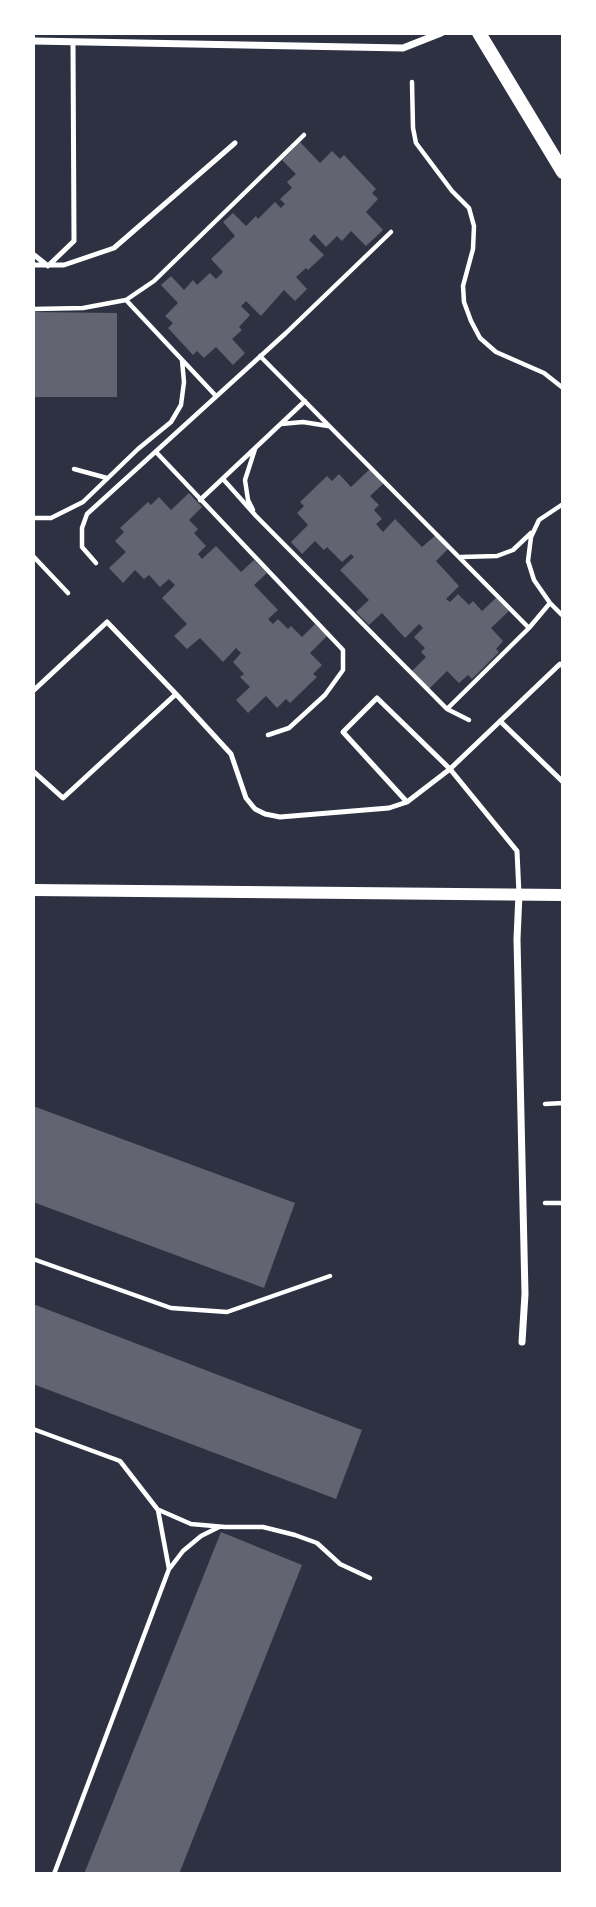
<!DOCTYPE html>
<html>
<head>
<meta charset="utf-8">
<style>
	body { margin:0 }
	#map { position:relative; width:596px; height:1907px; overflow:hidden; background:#2d3142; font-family:Quicksand,sans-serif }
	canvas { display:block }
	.frame { position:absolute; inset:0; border:35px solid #fff; pointer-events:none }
</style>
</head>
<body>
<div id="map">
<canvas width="596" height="1907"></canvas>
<div class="frame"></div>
</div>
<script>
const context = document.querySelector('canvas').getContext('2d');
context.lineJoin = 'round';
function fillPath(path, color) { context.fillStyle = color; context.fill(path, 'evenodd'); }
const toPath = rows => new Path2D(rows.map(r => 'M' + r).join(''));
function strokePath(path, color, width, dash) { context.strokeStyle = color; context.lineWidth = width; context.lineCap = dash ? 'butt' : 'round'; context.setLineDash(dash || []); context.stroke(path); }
fillPath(toPath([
	[300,142,320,163,332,151,340,159,344,155,376,189,372,193,378,199,366,212,383,230,366,246,351,231,342,241,337,236,326,247,314,234,309,240,324,255,308,270,306,268,296,277,307,289,295,301,284,290,261,316,246,301,241,306,250,315,239,327,242,330,232,339,245,353,233,365,216,347,204,358,197,351,193,355,168,328,173,323,165,316,178,303,161,285,171,276,184,290,193,280,197,285,210,273,216,279,223,272,211,259,235,236,223,222,233,213,246,226,256,216,258,219,275,202,281,208,285,204,280,199,292,188,287,182,296,174,282,160],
	[33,312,117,313,117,397,33,397],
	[370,469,384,483,370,496,379,505,374,510,382,519,376,524,383,532,395,519,422,547,436,535,449,548,436,561,459,586,446,599,450,602,458,594,469,605,473,601,482,611,496,598,509,611,491,628,503,641,496,649,499,652,472,679,468,675,459,683,447,671,429,689,412,671,426,657,421,652,425,648,414,637,423,628,419,624,405,638,382,613,369,625,356,612,369,600,340,570,354,557,351,554,342,562,327,547,324,550,315,541,302,554,291,542,308,525,297,513,304,506,300,502,327,476,332,481,339,474,351,487],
	[189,493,202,507,189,520,198,529,194,533,206,546,198,554,202,559,216,546,241,572,254,560,267,573,254,585,278,610,268,619,273,624,278,619,288,629,291,626,302,637,315,624,327,636,310,653,322,665,313,674,317,677,290,703,286,699,277,708,266,696,248,713,236,700,250,687,240,677,244,674,233,662,241,653,236,648,223,662,200,638,187,649,174,636,187,624,162,598,175,585,169,579,160,587,149,575,144,579,135,570,123,583,109,568,126,552,115,541,124,532,120,528,148,502,151,505,159,497,171,510],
	[33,1106,295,1203,264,1288,33,1202],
	[33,1304,362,1430,336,1499,33,1384],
	[221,1532,302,1565,179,1874,84,1874]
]), '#626471');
strokePath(toPath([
	[412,82,413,128,416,143,452,191,469,208,474,226,473,249,463,286,464,302,471,321,480,338,496,352,544,373,563,388],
	[126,300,216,396],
	[33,309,83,308,126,300,154,281,304,135],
	[260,356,529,628],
	[281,424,303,422,328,426],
	[156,452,343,650,343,670,325,695,289,728,268,735],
	[74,469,107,478],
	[223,479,256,516,447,709,469,720],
	[200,500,305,401],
	[563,504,539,520,531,537,528,561,534,580,550,603,563,616],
	[253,510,248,500,245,480,255,449],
	[33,518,51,518,83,502,138,449,171,422,181,405,184,382,182,360],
	[33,556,68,593],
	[461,557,497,556,513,550,531,533],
	[96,563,82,547,82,528,87,514,286,333,391,232],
	[447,709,529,628,550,603],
	[545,1104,563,1103],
	[545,1203,563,1203],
	[33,1259,171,1308,227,1312,330,1276],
	[33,1429,120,1461,158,1510,169,1569,54,1874],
	[159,1510,191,1524,225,1527,263,1527,295,1535,317,1543,340,1564,370,1578],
	[170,1568,183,1551,201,1536,219,1527]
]), '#fff', 4.5);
strokePath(toPath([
	[33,254,48,266,74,241,73,42],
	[33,265,64,265,114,248,235,143],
	[33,691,107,622,176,694],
	[500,721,563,782],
	[33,771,63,798,176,694,231,754,246,798,255,809,265,814,280,817,389,808,407,802,450,769,560,664,563,666],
	[407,802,343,732,377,698,450,769,517,851,519,894]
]), '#fff', 5);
strokePath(toPath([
	[33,41,403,48,441,33],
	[519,894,517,939,525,1294,522,1342]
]), '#fff', 7);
strokePath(toPath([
	[33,890,563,895]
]), '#fff', 12);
strokePath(toPath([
	[479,33,563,172]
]), '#fff', 14);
</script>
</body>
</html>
